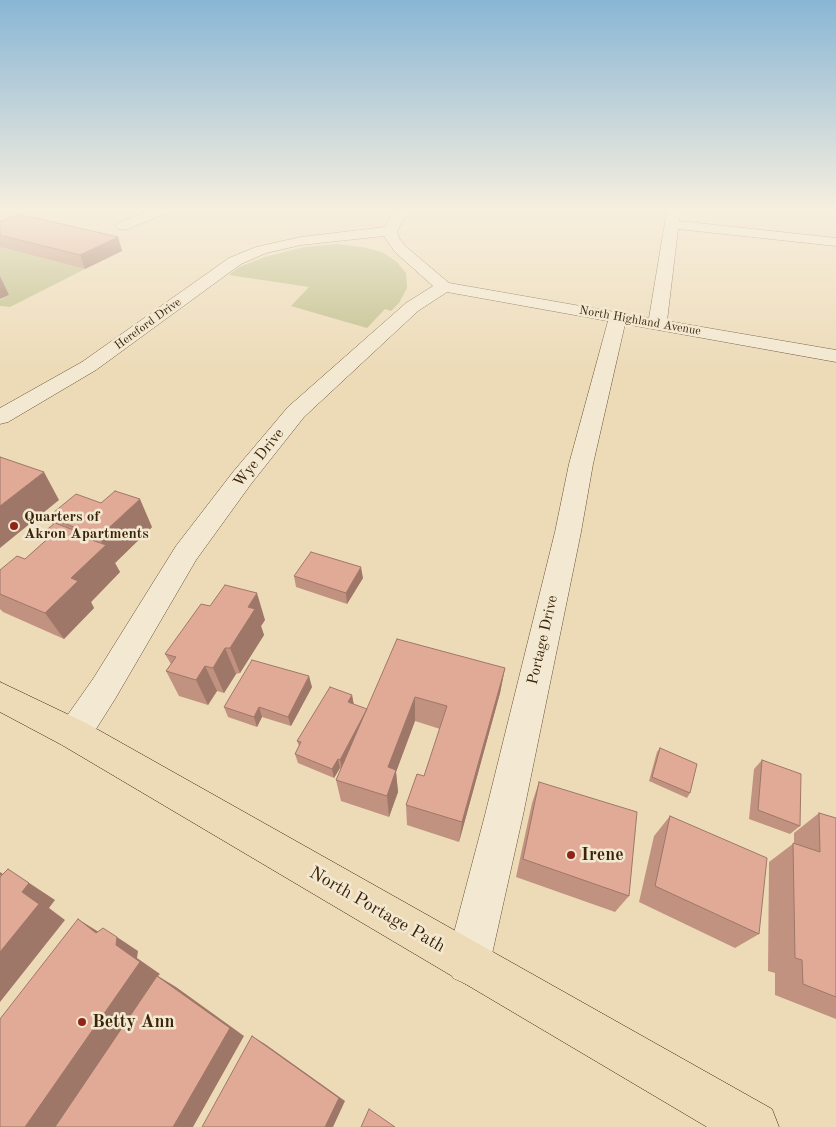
<!DOCTYPE html>
<html>
<head>
<meta charset="utf-8">
<style>
	body { margin:0 }
	canvas { display:block; background:#eddbb8 }
</style>
</head>
<body>
<canvas width="836" height="1127"></canvas>
<script>
const context = document.querySelector('canvas').getContext('2d');
context.lineJoin = 'round';
function fillPath(path, color) { context.fillStyle = color; context.fill(path, 'evenodd'); }
const toPath = rows => new Path2D(rows.map(r => 'M' + r).join(''));
function strokePath(path, color, width, dash) { context.strokeStyle = color; context.lineWidth = width; context.lineCap = dash ? 'butt' : 'round'; context.setLineDash(dash || []); context.stroke(path); }
function write(font, color, halo, rows, align = 'center') {
  context.font = font + ' "Old Standard TT",serif'; context.lineWidth = 5; context.setLineDash([]); context.textBaseline = 'middle'; context.strokeStyle = halo; context.fillStyle = color; for (const [text, x, y, turn = 0] of rows) {
    context.save(); context.translate(x, y); context.rotate((+turn || 0) * Math.PI / 180); context.textAlign = isNaN(turn) ? turn : align; if (halo) context.strokeText(text, 0, 0); context.fillText(text, 0, 0); context.restore();
  }
}
fillPath(toPath([
	[337,244,362,247,382,252,397,262,406,273,407,288,399,303,391,311,385,309,367,328,291,306,309,287,229,275,239,267,265,257,304,247],
	[0,247,85,269,10,307,0,306,0,300,9,295,0,294]
]), '#bfbe8a');
const minor = toPath([
	[151,210,169,210,167,213,128,229,123,230,118,229,116,226,118,223,151,210],
	[399,210,414,210,403,220,397,231,399,238,405,246,449,283,649,318,667,210,681,210,679,221,836,238,836,246,678,229,667,321,836,350,836,362,625,324,593,464,581,532,523,815,490,963,483,978,468,985,453,978,446,963,485,815,555,532,569,464,608,321,447,292,418,311,304,417,251,484,196,560,115,699,86,745,74,750,62,745,57,734,62,723,93,679,176,546,233,472,288,407,406,303,433,286,395,252,384,236,301,245,266,253,241,264,96,370,8,422,0,424,0,408,82,362,229,258,256,247,301,237,385,227,392,215,399,210]
]);
const major = toPath([
	[0,682,86,723,772,1109,779,1127,707,1127,62,745,0,712,0,682]
]);
strokePath(minor, '#675235', 1);
strokePath(major, '#3a2409', 1);
fillPath(minor, '#f3e8d1');
fillPath(major, '#eddbb8');
fillPath(toPath([
	[0,222,118,237,122,251,85,269,0,247],
	[48,517,152,527,115,563,120,572,91,602,94,608,64,639,3,612,0,609,0,570,25,559,48,538,44,532,53,525],
	[294,576,363,578,347,604,296,587],
	[265,620,261,626,264,635,240,673,236,674,224,693,217,691,208,705,179,696,166,671,171,664,165,654],
	[505,668,500,693,459,842,407,825,406,805,424,776,440,729,415,721,396,772,398,792,389,817,341,801,336,780,341,769,340,768,334,778,298,763,295,754,299,746,297,741,352,695,353,704,367,709],
	[312,687,291,726,262,717,257,727,228,717,224,707],
	[660,748,690,793,687,798,649,781,657,752],
	[762,760,800,826,790,834,749,819,754,769],
	[539,782,629,896,615,912,516,877,532,803],
	[819,813,836,818,836,1019,775,995,775,973,768,971,769,862,794,843,794,833],
	[670,816,759,934,735,948,639,902,654,836]
]), '#c29281');
fillPath(toPath([
	[118,237,122,251,85,269,80,255],
	[0,276,9,295,0,299],
	[44,472,59,500,0,548,0,506],
	[140,499,152,527,115,563,120,572,91,602,94,608,64,639,45,613,71,578,89,539,94,535,101,549,104,547,99,537],
	[361,567,363,578,347,604,346,593],
	[257,593,265,620,261,626,264,635,240,673,230,648,248,607],
	[225,648,236,674,224,693,213,668],
	[205,666,217,691,208,705,196,680],
	[505,668,500,693,459,842,462,822],
	[309,676,312,687,291,726,288,717],
	[352,695,354,705,348,702],
	[415,697,415,721,396,772,398,792,389,817,387,796,388,767],
	[259,707,262,717,257,727,254,717],
	[367,709,342,769,340,760],
	[338,759,340,768,334,778,332,769],
	[8,869,55,900,49,908,65,920,0,1002,0,872,3,874,0,876,13,884],
	[78,919,102,934,117,937,138,951,137,958,160,974,158,976,176,987,244,1036,193,1127,25,1127],
	[252,1036,265,1044,345,1101,333,1127,325,1127]
]), '#9e7769');
const building = toPath([
	[19,214,118,237,80,255,0,235,0,222,19,214],
	[0,457,44,472,0,506,0,457],
	[115,491,140,499,99,537,94,535,89,539,106,545,71,578,78,581,45,613,0,594,0,570,17,556,25,559,52,535,44,532,55,523,76,531,79,529,48,517,76,494,101,503,115,491],
	[311,552,361,567,346,593,294,576,311,552],
	[225,585,257,593,248,607,255,609,230,648,225,648,213,668,205,666,196,680,166,671,176,657,165,654,201,604,210,606,225,585],
	[397,639,505,668,462,822,406,805,417,774,424,776,447,706,415,697,388,767,396,770,387,796,336,780,397,639],
	[252,660,309,676,288,717,259,707,254,717,224,707,252,660],
	[330,687,352,695,348,702,367,709,340,760,338,759,332,769,295,754,301,742,297,741,330,687],
	[660,748,697,764,690,793,652,777,660,748],
	[762,760,801,774,800,826,758,810,762,760],
	[539,782,637,812,629,896,523,859,539,782],
	[819,813,836,818,836,997,803,984,802,960,795,958,793,843,820,852,819,813],
	[670,816,767,858,759,934,655,886,670,816],
	[8,869,29,883,22,892,39,904,0,952,0,877,8,869],
	[78,919,96,933,103,928,117,937,116,945,140,962,25,1127,0,1127,0,1019,78,919],
	[157,976,230,1028,173,1127,55,1127,157,976],
	[252,1036,339,1098,325,1127,202,1127,252,1036],
	[369,1109,395,1127,361,1127,369,1109]
]);
fillPath(building, '#e1aa96');
strokePath(building, '#9e7769', 1);
const sky = context.createLinearGradient(0, 0, 0, 367);
sky.addColorStop(0, '#89b6d5');
sky.addColorStop(0.57, '#f7efdf');
sky.addColorStop(1, '#f7efdf00');
context.fillStyle = sky;
context.fillRect(0, 0, 836, 367);
for (const [x, y, r, color] of [
	[14,526,5,"#8f2418"],
	[571,855,5,"#8f2418"],
	[82,1022,5,"#8f2418"]
]) { const dot = new Path2D(); dot.arc(x, y, r, 0, 2 * Math.PI); context.fillStyle = color; context.fill(dot); strokePath(dot, '#f3e8d1', 2); }
write('12px', '#3a2409', '#f3e8d1', [
	["North Highland Avenue",640,321,10],
	["Hereford Drive",148,324,-36]
]);
write('15px', '#3a2409', '#f3e8d1', [
	["Wye Drive",259,458,-51],
	["Portage Drive",543,640,-77]
]);
write('bold 15px', '#3a2409', '#f3e8d1', [
	["Quarters of",24,517],
	["Akron Apartments",24,534]
], 'left');
write('bold 18px', '#3a2409', '#f3e8d1', [
	["Irene",581,855],
	["Betty Ann",92,1022]
], 'left');
write('18px', '#3a2409', '#f3e8d1', [
	["North Portage Path",377,910,30]
]);
</script>
</body>
</html>
